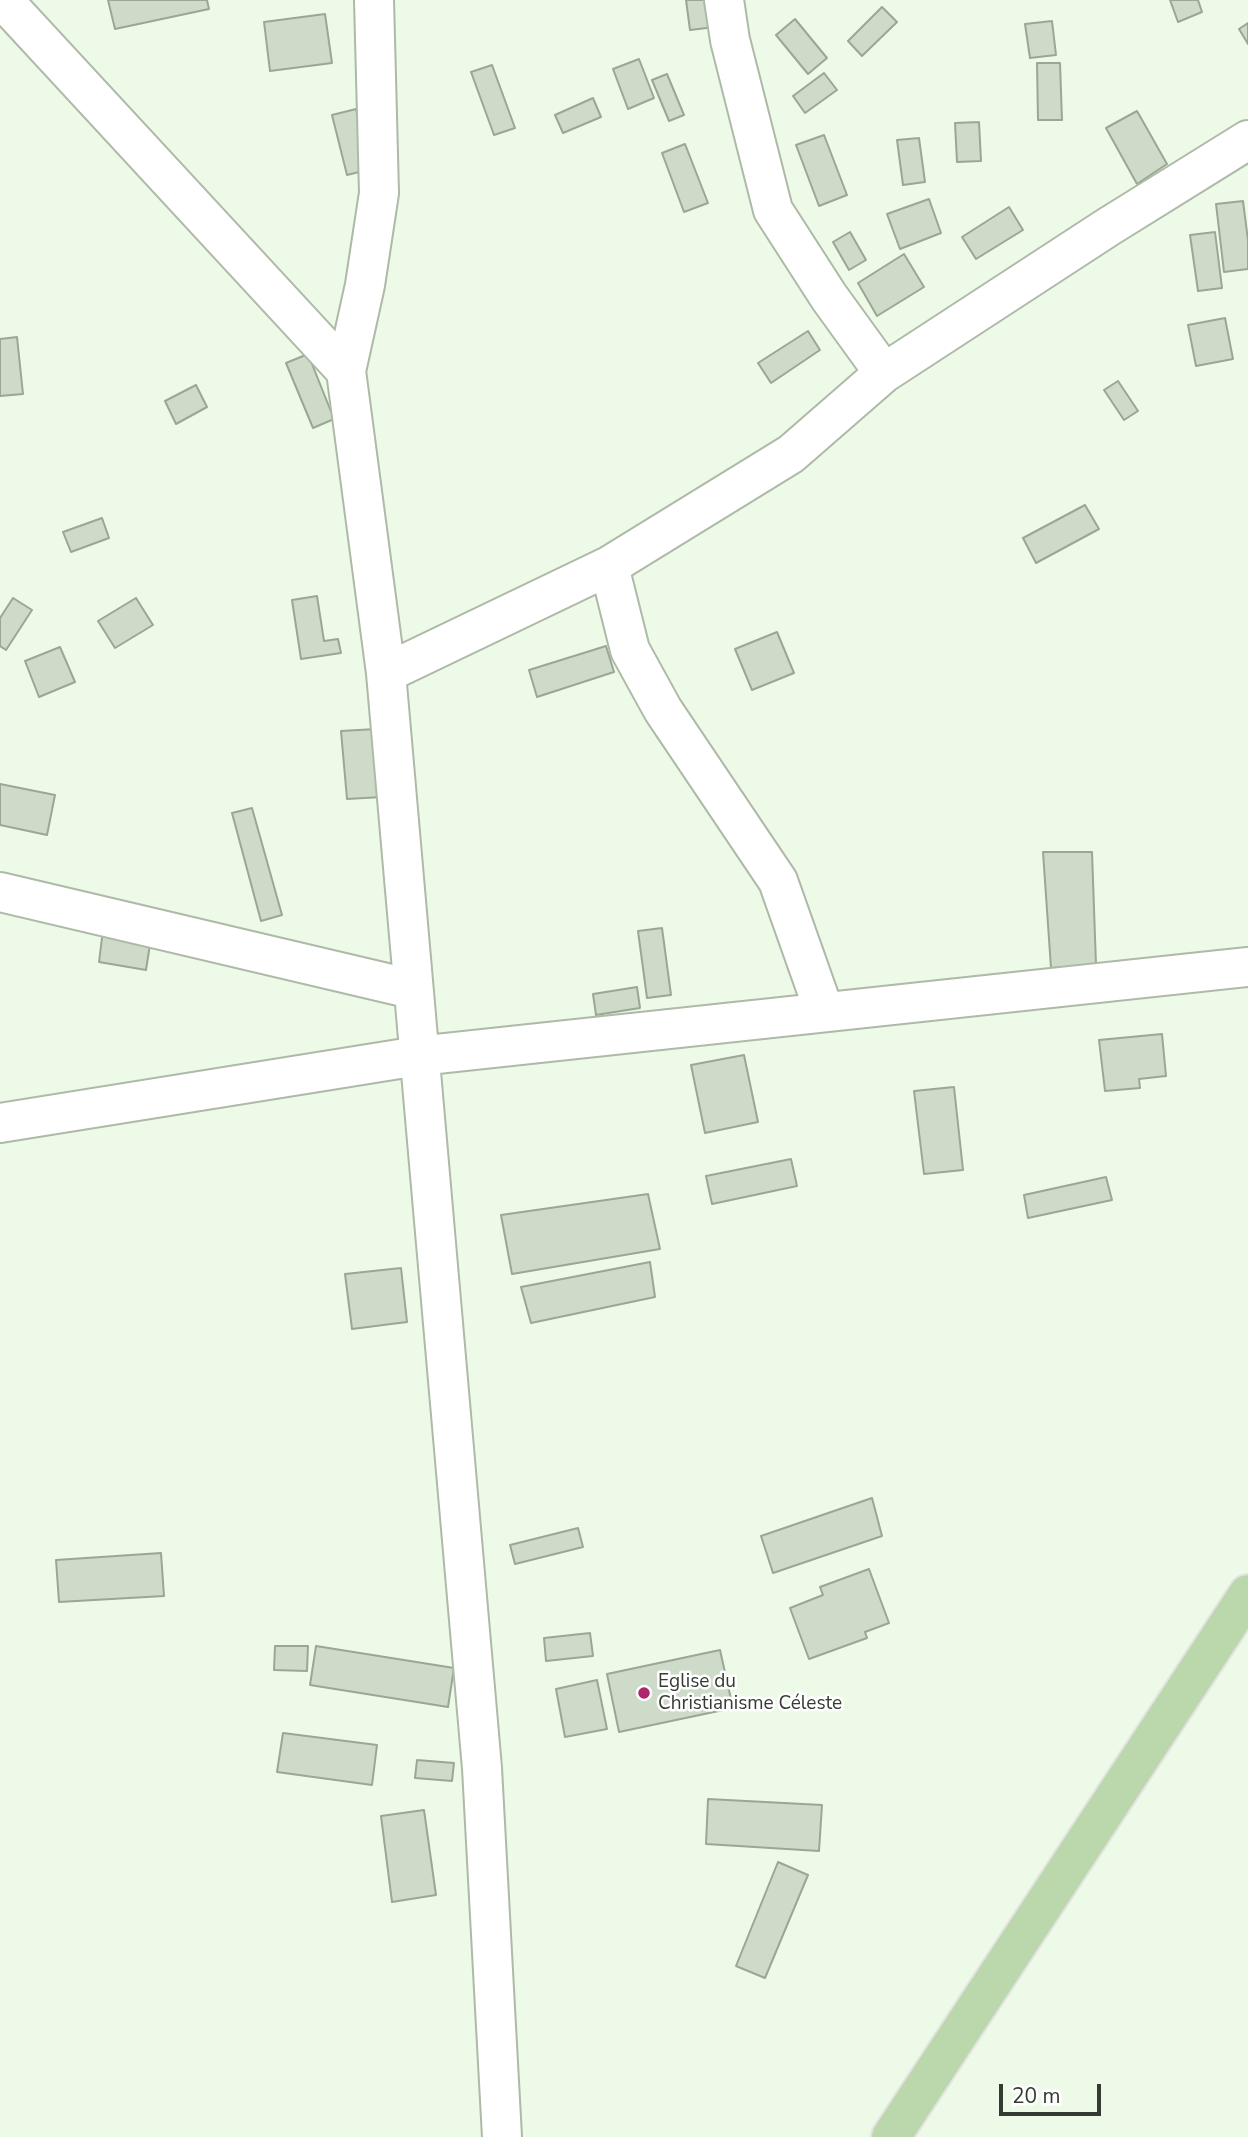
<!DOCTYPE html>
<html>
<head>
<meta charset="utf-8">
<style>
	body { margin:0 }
	#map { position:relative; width:1248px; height:2137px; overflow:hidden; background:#edfae7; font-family:"Nunito Sans",sans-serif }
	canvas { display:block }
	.scale { position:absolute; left:999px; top:2084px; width:102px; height:32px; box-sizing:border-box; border:4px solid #353a32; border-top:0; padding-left:9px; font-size:21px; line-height:24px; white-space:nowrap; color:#353a32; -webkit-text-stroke:5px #fff; paint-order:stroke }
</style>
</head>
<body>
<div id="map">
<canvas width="1248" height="2137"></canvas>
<div class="scale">20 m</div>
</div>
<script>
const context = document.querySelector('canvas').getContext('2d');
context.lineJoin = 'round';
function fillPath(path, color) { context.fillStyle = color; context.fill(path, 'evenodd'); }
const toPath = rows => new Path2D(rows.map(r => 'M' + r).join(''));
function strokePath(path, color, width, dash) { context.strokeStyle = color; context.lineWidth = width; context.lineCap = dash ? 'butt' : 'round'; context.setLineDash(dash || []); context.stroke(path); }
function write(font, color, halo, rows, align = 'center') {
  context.font = font + ' "Nunito Sans",sans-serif'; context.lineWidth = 5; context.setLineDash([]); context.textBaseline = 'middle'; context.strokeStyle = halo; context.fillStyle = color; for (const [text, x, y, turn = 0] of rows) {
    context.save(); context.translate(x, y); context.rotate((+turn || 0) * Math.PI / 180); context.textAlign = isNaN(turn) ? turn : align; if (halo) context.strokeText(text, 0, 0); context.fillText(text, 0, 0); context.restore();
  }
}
const building = toPath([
	[108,0,207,0,209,9,115,29,108,0],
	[686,0,712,0,715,27,690,30,686,0],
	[1170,0,1198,0,1202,12,1178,22,1170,0],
	[882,7,897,22,862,56,848,41,882,7],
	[325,14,332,63,270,71,264,22,325,14],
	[795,19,827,58,808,74,776,35,795,19],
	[1052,21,1056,55,1030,58,1025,24,1052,21],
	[1248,23,1248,44,1239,29,1248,23],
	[639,59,654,98,628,109,613,69,639,59],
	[1037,63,1060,63,1062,120,1038,120,1037,63],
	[492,65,515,128,494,135,471,72,492,65],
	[824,73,837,90,805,113,793,96,824,73],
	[667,74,684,115,669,121,652,80,667,74],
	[593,98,601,117,563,133,555,115,593,98],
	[356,109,371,169,347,175,332,115,356,109],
	[1137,111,1167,164,1137,184,1106,128,1137,111],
	[979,122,981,161,957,162,955,123,979,122],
	[824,135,847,195,819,206,796,145,824,135],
	[919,138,925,182,903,185,897,140,919,138],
	[685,144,708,203,684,212,662,153,685,144],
	[929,199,941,233,900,249,887,214,929,199],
	[1243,201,1248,240,1248,269,1224,272,1216,204,1243,201],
	[1009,207,1023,230,976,259,962,237,1009,207],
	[850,232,866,260,849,270,833,242,850,232],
	[1215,232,1222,288,1198,291,1190,235,1215,232],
	[904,254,924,287,877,316,858,283,904,254],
	[1225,318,1233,359,1196,366,1188,325,1225,318],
	[808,331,820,350,771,383,758,363,808,331],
	[17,337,23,394,0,396,0,339,17,337],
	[308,354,334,419,313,428,286,363,308,354],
	[1118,381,1138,411,1124,420,1104,390,1118,381],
	[196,385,207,407,176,424,165,401,196,385],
	[1085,505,1099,529,1036,563,1023,538,1085,505],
	[102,518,109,538,71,552,63,532,102,518],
	[317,596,324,641,338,639,341,653,301,659,292,600,317,596],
	[13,598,32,610,6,650,0,646,0,618,13,598],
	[136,598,153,625,115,648,98,621,136,598],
	[777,632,794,673,752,690,735,649,777,632],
	[606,646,614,672,537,697,529,670,606,646],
	[60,647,75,682,39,697,25,661,60,647],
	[376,729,382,797,347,799,341,731,376,729],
	[0,784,55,795,47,835,0,825,0,784],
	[252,808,282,915,261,921,232,813,252,808],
	[1043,852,1092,852,1096,965,1051,968,1043,852],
	[662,928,671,995,647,998,638,931,662,928],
	[103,930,151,938,146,970,99,962,103,930],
	[637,987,640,1008,596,1015,593,994,637,987],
	[1162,1034,1166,1076,1139,1079,1140,1088,1105,1091,1099,1040,1162,1034],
	[744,1055,758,1122,705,1133,691,1065,744,1055],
	[954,1087,963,1170,924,1174,914,1091,954,1087],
	[791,1159,797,1186,712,1204,706,1176,791,1159],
	[1106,1177,1112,1200,1028,1218,1024,1195,1106,1177],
	[648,1194,660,1249,512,1274,501,1215,648,1194],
	[650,1262,655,1297,531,1323,521,1287,650,1262],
	[401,1268,407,1322,352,1329,345,1274,401,1268],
	[872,1498,882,1536,773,1573,761,1536,872,1498],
	[578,1528,583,1547,515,1564,510,1545,578,1528],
	[161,1553,164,1596,59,1602,56,1560,161,1553],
	[869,1569,889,1623,865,1632,867,1638,809,1659,790,1608,823,1595,820,1587,869,1569],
	[590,1633,593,1656,546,1661,544,1638,590,1633],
	[275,1646,308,1646,307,1671,274,1670,275,1646],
	[316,1646,454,1668,448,1707,310,1685,316,1646],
	[720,1650,733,1708,619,1732,607,1674,720,1650],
	[597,1680,607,1729,565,1737,556,1689,597,1680],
	[283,1733,377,1745,372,1785,277,1772,283,1733],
	[417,1760,454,1763,452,1781,415,1778,417,1760],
	[708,1799,822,1805,819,1851,706,1844,708,1799],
	[424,1810,436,1895,392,1902,381,1816,424,1810],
	[778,1862,808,1875,765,1978,736,1966,778,1862]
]);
fillPath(building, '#cfdbc9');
strokePath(building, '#9ba795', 2);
const minor = toPath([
	[3,0,346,371],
	[374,0,379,193,365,285,346,371,386,673,482,1768,502,2137],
	[724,0,730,40,773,210,829,297,884,373],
	[609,566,630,650,663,710,778,881,824,1011],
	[386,673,609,566,791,454,884,373,1108,227,1248,140],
	[0,892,412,989],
	[0,1123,418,1056,1248,967]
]);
const major = toPath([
	[891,2137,1248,1594]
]);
strokePath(minor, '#aeb9a8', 42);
strokePath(major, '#e3e3e2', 42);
strokePath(minor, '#fff', 38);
strokePath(major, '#bbd7ac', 38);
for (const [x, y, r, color] of [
	[644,1693,7,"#ae276c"]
]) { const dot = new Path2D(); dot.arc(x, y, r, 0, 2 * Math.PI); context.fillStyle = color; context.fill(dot); strokePath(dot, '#fff', 2.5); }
write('19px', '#353a32', '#fff', [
	["Eglise du",658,1682],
	["Christianisme Céleste",658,1704]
], 'left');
</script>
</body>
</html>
